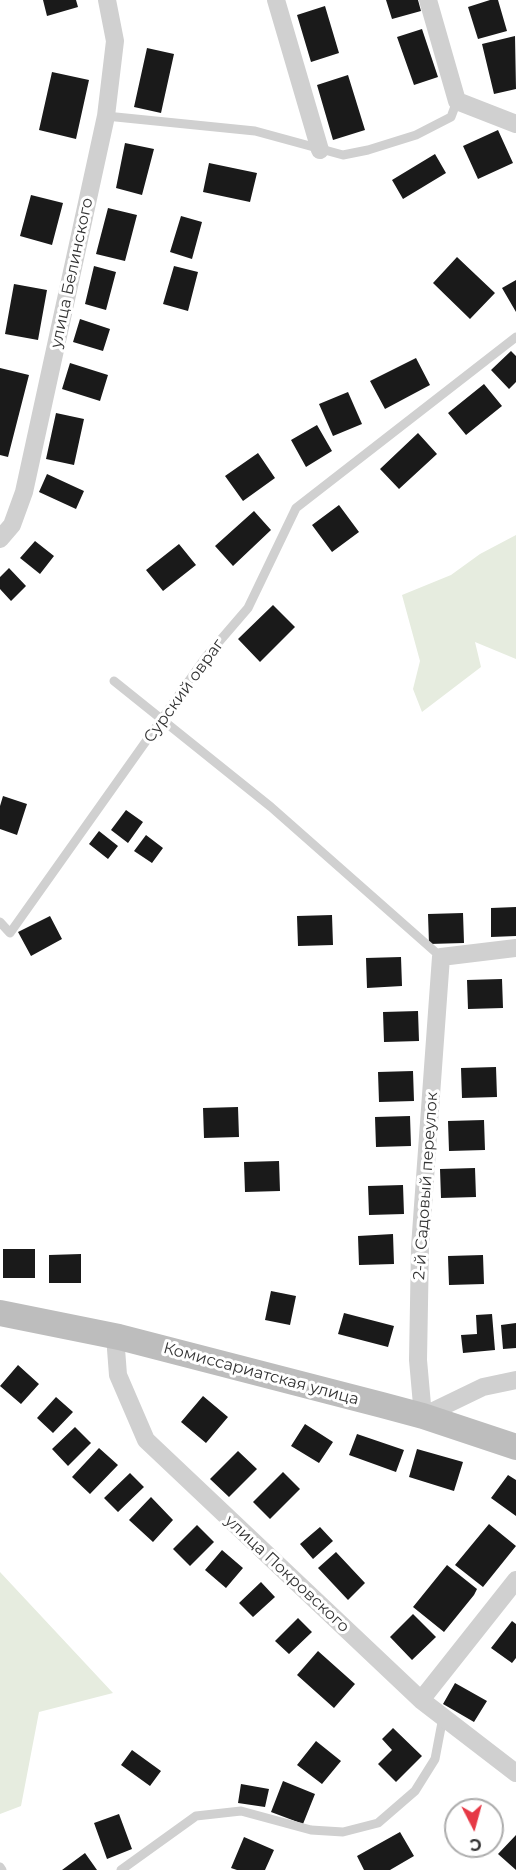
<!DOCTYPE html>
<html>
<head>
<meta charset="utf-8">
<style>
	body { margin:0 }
	#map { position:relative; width:516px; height:1870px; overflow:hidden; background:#fff; font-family:Montserrat,sans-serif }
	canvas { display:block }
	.north { position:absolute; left:444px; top:1798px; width:60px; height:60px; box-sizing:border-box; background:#fff; border:2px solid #adadad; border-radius:50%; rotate:174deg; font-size:16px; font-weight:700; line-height:24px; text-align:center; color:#333 }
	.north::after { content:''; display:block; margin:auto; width:21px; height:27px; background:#e63946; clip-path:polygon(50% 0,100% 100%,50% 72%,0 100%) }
</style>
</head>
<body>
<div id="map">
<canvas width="516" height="1870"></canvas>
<div class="north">С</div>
</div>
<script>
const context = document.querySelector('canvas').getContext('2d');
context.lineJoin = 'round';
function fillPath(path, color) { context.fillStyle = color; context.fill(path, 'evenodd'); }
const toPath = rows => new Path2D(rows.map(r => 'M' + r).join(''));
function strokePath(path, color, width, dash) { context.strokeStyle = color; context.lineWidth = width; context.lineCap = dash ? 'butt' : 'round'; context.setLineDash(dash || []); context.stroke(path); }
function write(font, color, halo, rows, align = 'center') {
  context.font = font + ' Montserrat,sans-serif'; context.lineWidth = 6; context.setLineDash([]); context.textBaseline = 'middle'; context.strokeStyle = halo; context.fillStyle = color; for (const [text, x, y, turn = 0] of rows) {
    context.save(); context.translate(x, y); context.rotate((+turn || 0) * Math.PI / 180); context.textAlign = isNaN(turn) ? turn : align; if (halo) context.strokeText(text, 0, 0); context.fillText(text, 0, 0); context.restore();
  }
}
fillPath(toPath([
	[516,535,516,659,475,642,481,667,422,712,413,689,420,661,402,595,451,575,480,554],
	[0,1572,113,1693,39,1712,21,1806,0,1814]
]), '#e6ecdf');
fillPath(toPath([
	[43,0,76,0,78,7,47,16],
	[386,0,418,0,421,11,392,19],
	[490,0,498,0,507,31,478,39,468,7],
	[325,6,339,53,311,62,297,15],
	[422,29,438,77,414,85,397,37],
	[515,36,516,89,494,94,482,44],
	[147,48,174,54,161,113,134,107],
	[52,72,89,80,76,139,39,130],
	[348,75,365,130,333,140,317,85],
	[498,130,513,163,478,179,463,146],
	[125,143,154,149,142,195,116,188],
	[435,154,446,173,403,199,392,180],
	[209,163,257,173,250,202,203,192],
	[31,195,63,203,52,245,20,236],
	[108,208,137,215,125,261,96,254],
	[181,216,202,222,192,259,170,252],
	[457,257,495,293,470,319,433,283],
	[94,266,116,272,106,310,85,304],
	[174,266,198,272,188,311,163,304],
	[516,280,516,312,502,288],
	[14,284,47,290,38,340,5,334],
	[80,319,110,329,103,351,73,342],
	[511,351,516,356,516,382,509,389,491,370],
	[416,358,430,385,385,409,370,381],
	[70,363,108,375,100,401,62,389],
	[0,368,29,375,8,457,0,455],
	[484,384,502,406,466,435,448,413],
	[348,392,362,424,333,436,319,404],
	[56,413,84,419,74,465,46,459],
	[317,425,332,451,306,467,291,440],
	[418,433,437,454,399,489,380,469],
	[258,453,275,478,243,501,225,476],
	[47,474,84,491,76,509,39,492],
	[339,505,359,532,332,552,312,525],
	[254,511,271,530,233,566,215,546],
	[35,541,54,556,40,574,20,558],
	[179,544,196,565,163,591,146,570],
	[9,568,26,586,11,601,0,589,0,577],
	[273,605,295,627,260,662,238,639],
	[3,796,27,804,17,835,0,829,0,806],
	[126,810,143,822,128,843,111,830],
	[99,831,118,846,108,859,89,844],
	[146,835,163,848,152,863,134,851],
	[516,907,516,936,491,937,491,908],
	[463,913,464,943,429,944,428,914],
	[332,915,333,945,298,946,297,916],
	[50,916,62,939,31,956,18,932],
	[401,957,402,986,367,988,366,958],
	[502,979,503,1008,468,1009,467,980],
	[418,1011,419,1041,384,1042,383,1012],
	[496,1067,497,1097,462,1098,461,1068],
	[413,1071,414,1101,379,1102,378,1072],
	[238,1107,239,1137,204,1138,203,1108],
	[410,1116,411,1146,376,1147,375,1117],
	[484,1120,485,1150,449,1151,448,1121],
	[279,1161,280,1191,245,1192,244,1162],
	[475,1168,476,1197,441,1198,440,1169],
	[403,1185,404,1214,369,1215,368,1186],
	[393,1234,394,1264,359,1265,358,1236],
	[3,1249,35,1249,35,1278,3,1278],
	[81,1254,81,1283,49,1283,49,1255],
	[483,1255,484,1284,449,1285,448,1256],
	[271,1291,296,1296,290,1325,265,1320],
	[344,1313,394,1326,388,1347,338,1334],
	[492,1314,495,1350,463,1353,461,1335,477,1334,476,1315],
	[516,1323,516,1348,503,1349,501,1325],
	[18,1365,39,1384,21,1404,0,1386],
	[203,1396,228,1417,206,1443,181,1422],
	[56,1397,73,1412,53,1433,37,1418],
	[305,1424,333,1442,319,1463,291,1446],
	[75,1427,91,1443,68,1466,52,1449],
	[357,1434,404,1450,396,1472,349,1455],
	[99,1448,118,1465,90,1494,72,1477],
	[417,1449,463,1462,454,1491,409,1477],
	[238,1451,257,1469,229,1497,210,1479],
	[283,1472,300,1489,270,1519,253,1502],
	[130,1473,144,1487,118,1512,104,1498],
	[508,1475,516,1480,516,1516,491,1498],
	[151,1497,173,1520,153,1542,129,1520],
	[489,1524,516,1546,483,1587,455,1565],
	[197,1525,214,1542,190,1566,173,1549],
	[320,1527,333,1541,313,1559,300,1544],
	[222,1550,243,1568,226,1588,205,1570],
	[336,1552,365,1583,348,1600,318,1568],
	[447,1565,477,1589,474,1595,444,1632,413,1607],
	[261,1582,275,1597,253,1617,239,1603],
	[413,1614,436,1637,412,1660,390,1637],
	[298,1618,312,1632,289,1654,275,1641],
	[512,1621,516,1624,516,1658,512,1663,491,1648],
	[318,1651,355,1684,334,1708,297,1675],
	[455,1683,487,1701,474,1722,443,1704],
	[393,1728,422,1756,396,1782,378,1764,392,1750,382,1739],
	[316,1741,341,1761,322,1784,297,1765],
	[132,1750,161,1771,150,1786,121,1765],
	[283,1781,315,1794,303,1824,271,1812],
	[241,1784,269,1789,265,1807,238,1803],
	[119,1814,132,1849,107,1859,94,1823],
	[400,1832,414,1856,390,1870,364,1870,357,1856],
	[516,1835,516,1870,498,1854],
	[244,1837,274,1850,265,1870,237,1870,231,1868],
	[85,1853,97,1870,62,1870]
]), '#1a1a1a');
strokePath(toPath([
	[106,116,255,131,343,155,368,150,416,135,451,117,457,101],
	[114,681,271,807,441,957],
	[0,922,10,933,205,658,248,608,296,508,516,337],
	[0,1867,2,1870],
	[121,1870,196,1816,241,1811,311,1830,343,1832,378,1823,415,1791,435,1759,443,1717]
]), '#d0d0d0', 9);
strokePath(toPath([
	[276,0,320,150],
	[428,0,457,101,516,124],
	[0,539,12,525,24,492,106,116,115,41,107,0],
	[516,948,441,957,420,1247,418,1360,423,1416,483,1387,516,1380],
	[119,1337,116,1349,118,1375,146,1440,421,1700,516,1773],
	[421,1700,516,1580]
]), '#d0d0d0', 18);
strokePath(toPath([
	[0,1313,119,1337,382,1405,423,1416,516,1447]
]), '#bdbdbd', 26);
write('16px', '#333', '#fff', [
	["улица Белинского",72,273,-78],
	["Сурский овраг",184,691,-54],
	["2-й Садовый переулок",426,1186,-86],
	["Комиссариатская улица",261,1374,15],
	["улица Покровского",287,1574,43]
]);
</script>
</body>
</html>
